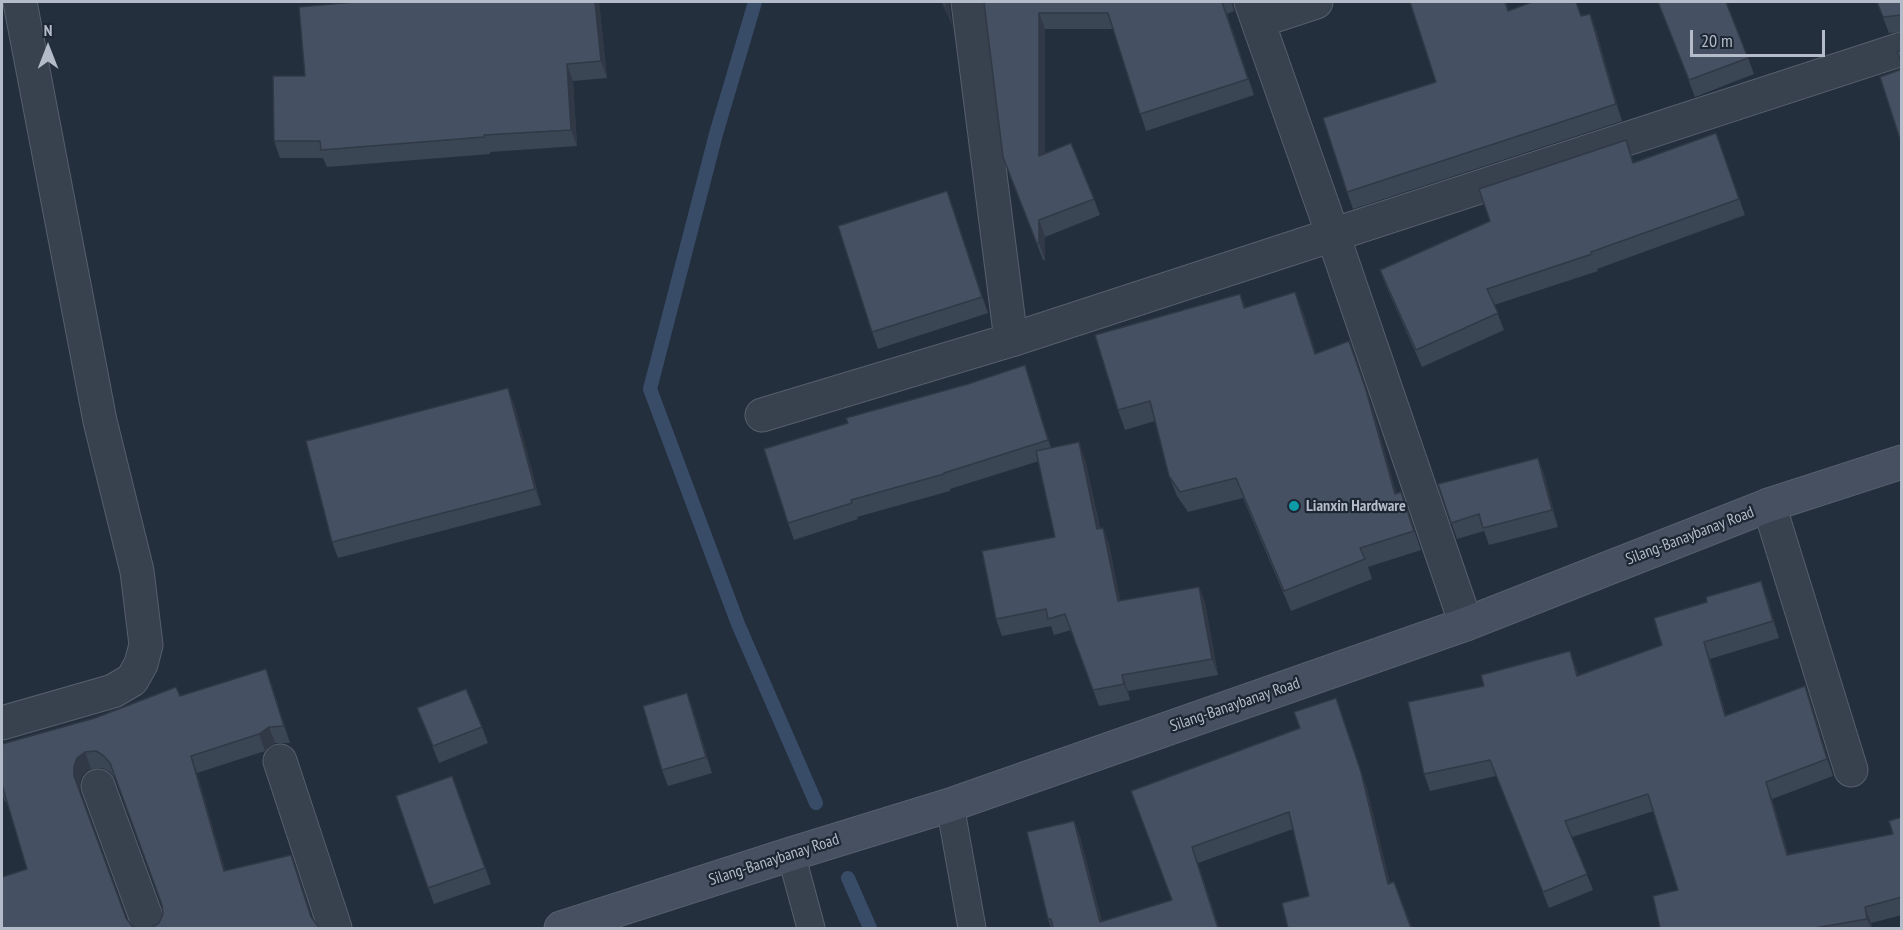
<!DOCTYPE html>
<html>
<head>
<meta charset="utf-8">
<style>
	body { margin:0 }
	#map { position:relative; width:1903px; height:930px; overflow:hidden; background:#242f3e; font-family:"PT Sans Narrow",sans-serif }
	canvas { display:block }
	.frame { position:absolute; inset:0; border:3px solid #b4bcc9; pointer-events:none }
	.north { position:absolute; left:18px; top:18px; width:60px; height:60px; -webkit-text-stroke:4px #1d2633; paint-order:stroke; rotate:0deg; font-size:16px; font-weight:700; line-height:24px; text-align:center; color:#b4bcc9 }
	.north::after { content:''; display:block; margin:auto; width:21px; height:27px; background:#b4bcc9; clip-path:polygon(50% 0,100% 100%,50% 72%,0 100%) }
	.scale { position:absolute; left:1690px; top:30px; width:135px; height:27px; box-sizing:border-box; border:3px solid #b4bcc9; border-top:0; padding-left:8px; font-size:18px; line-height:21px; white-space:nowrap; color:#b4bcc9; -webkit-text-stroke:4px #1d2633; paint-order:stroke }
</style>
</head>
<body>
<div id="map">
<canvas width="1903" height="930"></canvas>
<div class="frame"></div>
<div class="north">N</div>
<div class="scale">20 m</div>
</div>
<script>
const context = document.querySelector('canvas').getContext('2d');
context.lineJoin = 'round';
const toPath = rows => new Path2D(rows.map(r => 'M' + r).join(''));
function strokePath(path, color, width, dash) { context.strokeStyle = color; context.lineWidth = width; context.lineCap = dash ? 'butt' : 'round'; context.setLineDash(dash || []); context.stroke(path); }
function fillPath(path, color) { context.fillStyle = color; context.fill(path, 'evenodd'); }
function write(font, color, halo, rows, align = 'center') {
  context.font = font + ' "PT Sans Narrow",sans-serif'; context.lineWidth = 4.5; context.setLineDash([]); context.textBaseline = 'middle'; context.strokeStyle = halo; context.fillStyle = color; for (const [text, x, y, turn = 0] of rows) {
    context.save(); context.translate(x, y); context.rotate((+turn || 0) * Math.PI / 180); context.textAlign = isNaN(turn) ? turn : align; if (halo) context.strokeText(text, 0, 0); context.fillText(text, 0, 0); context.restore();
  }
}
strokePath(toPath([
	[755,2,716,134,650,389,738,624,816,803],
	[848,878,870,928]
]), '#394c67', 14);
const lane = toPath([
	[950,805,972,928],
	[791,854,811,928]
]);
const street = toPath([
	[968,2,1011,340],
	[1251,2,1333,235,1466,624],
	[1258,21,1316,2],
	[762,415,1011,340,1902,49],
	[1769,505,1851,770],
	[2,723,113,691,132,680,141,664,146,645,137,571,100,421,20,2],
	[280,761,335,928],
	[98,786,150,928]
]);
const secondary = toPath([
	[561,928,791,854,950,805,1466,624,1769,505,1902,462]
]);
strokePath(lane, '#565f6c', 29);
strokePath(street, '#565f6c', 35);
strokePath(secondary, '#565f6c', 35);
strokePath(lane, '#38414e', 27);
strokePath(street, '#38414e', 33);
strokePath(secondary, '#465061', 33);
fillPath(toPath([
	[599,2,607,78,573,81,577,146,490,152,490,154,327,167,323,158,280,158,274,141],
	[984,2,1233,2,1234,11,1227,14,1254,95,1146,131,1113,29,1045,29,1045,153,1094,199,1100,215,1045,237,1045,260,1043,260,1009,173],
	[1410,2,1506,2,1509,11,1581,16,1590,14,1596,30,1622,121,1353,209,1347,192,1436,82],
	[1658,2,1748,58,1754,74,1695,97],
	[1877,2,1902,2,1902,32,1889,33],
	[1716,133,1745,215,1597,269,1598,271,1494,305,1504,330,1422,367,1386,286,1380,270,1634,162],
	[953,208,988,313,878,349,872,332],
	[1240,294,1245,307,1303,312,1316,354,1373,410,1396,493,1401,492,1421,550,1368,567,1372,579,1291,611,1243,498,1188,512,1177,496,1169,476,1155,421,1125,430,1118,410],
	[1031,382,1051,448,1085,459,1100,528,1109,544,1120,601,1199,587,1205,603,1218,675,1128,691,1130,700,1099,706,1071,630,1054,635,1051,626,1002,636,996,619,1055,537,1039,461,950,489,950,491,857,517,858,519,794,540,788,523],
	[514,404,541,505,338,558,332,542],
	[1538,458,1544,474,1558,527,1489,545,1484,531,1457,539,1438,484],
	[1767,597,1779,638,1710,659,1726,716,1805,686,1833,776,1772,799,1788,854,1893,834,1902,817,1902,915,1871,923,1872,928,1660,928,1678,890,1654,811,1572,837,1593,890,1549,908,1496,776,1430,791,1424,774,1484,686,1576,667,1578,675,1662,645],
	[266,669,290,743,275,743,265,751,197,773,225,870,297,872,312,919,159,923,163,914,162,905,116,780,110,772,102,768,91,769,83,774,2,928,27,869,7,801,5,802,2,793,2,744,180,696],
	[687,693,693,710,712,773,668,786,662,770],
	[417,708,482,727,488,743,439,763],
	[1342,715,1367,789,1390,884,1394,882,1412,928,1288,928,1309,896,1293,829,1198,863,1219,928,1051,928,1048,919,1074,821,1080,837,1102,922,1172,900,1131,791],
	[452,776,491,884,434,904,396,796]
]), '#3b4654');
fillPath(toPath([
	[595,2,599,2,607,78,601,61],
	[945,2,949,2,949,4,953,29,947,13],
	[1231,2,1233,2,1234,11],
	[1039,13,1045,29,1045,172,1039,156],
	[1590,14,1596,30,1622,121,1616,104],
	[567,64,573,81,577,146,571,130],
	[947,191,953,208,988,313,982,297],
	[1039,220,1045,237,1045,260,1039,243],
	[1295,292,1303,312,1322,374,1315,354],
	[1349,341,1373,410,1402,513,1395,494],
	[1025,365,1031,382,1054,456,1048,440],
	[508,388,514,404,541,505,535,489],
	[1079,442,1085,459,1103,545,1097,529],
	[1538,458,1544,474,1558,527,1552,510],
	[1103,528,1109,544,1124,618,1118,601],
	[1761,581,1767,597,1779,638,1773,621],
	[1199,587,1205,603,1218,675,1212,659],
	[1704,642,1710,659,1731,733,1725,716],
	[1570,651,1576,667,1583,692,1577,676],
	[266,669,272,685,290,743,284,726],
	[1122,675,1128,691,1130,700,1124,684],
	[1805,686,1811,703,1833,776,1827,759],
	[687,693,693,710,712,773,706,757],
	[1342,715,1367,789,1394,901,1388,884],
	[269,727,275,743,265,751,259,734],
	[85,752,91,769,83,774,80,782,80,792,74,776,74,766,77,758],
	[191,756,197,773,230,887,224,871],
	[1766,782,1772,799,1793,871,1787,855],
	[1074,821,1080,837,1103,928,1100,922],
	[1192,847,1198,863,1219,928,1218,928],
	[1865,907,1871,923,1872,928,1871,928,1867,919]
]), '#303945');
const building = toPath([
	[355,2,595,2,601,61,567,64,571,130,484,135,484,137,321,150,320,141,274,141,273,76,305,76,299,7,355,2],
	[942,2,945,2,947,13,942,2],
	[984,2,1222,2,1248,79,1140,114,1108,13,1039,13,1039,156,1071,143,1094,199,1039,220,1039,243,1037,244,1003,157,984,2],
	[1410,2,1505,2,1508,11,1532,2,1576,2,1581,16,1590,14,1616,104,1347,192,1323,118,1436,82,1410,2],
	[1658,2,1726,2,1748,58,1689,80,1658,2],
	[1877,2,1902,2,1902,15,1883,17,1877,2],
	[1902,50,1902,63,1897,52,1902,50],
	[1902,69,1902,138,1900,139,1880,77,1902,69],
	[1716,133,1739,199,1591,252,1592,254,1487,289,1498,313,1416,350,1380,270,1490,221,1479,189,1626,140,1633,163,1716,133],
	[947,191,982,297,872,332,838,226,947,191],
	[1295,292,1315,354,1349,341,1366,390,1395,494,1401,492,1414,531,1360,548,1365,559,1284,591,1236,478,1180,492,1169,476,1150,401,1118,410,1095,335,1240,294,1244,308,1295,292],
	[1025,365,1048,440,944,473,944,474,851,500,852,503,788,523,764,449,848,423,846,418,968,384,1025,365],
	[508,388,535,489,332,542,306,441,508,388],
	[1079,442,1097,529,1103,528,1118,601,1199,587,1212,659,1122,675,1124,684,1093,690,1065,614,1048,619,1046,609,996,619,982,551,1055,537,1036,451,1079,442],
	[1538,458,1552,510,1483,528,1479,514,1451,523,1438,484,1538,458],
	[1761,581,1773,621,1704,642,1725,716,1805,686,1827,759,1766,782,1787,855,1893,834,1889,821,1902,817,1902,897,1865,907,1867,919,1815,928,1660,928,1653,896,1678,890,1648,794,1565,821,1587,874,1543,892,1490,760,1424,774,1408,702,1484,686,1481,675,1570,651,1577,676,1662,645,1654,618,1707,602,1706,597,1761,581],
	[266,669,284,726,269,727,259,734,191,756,224,871,291,855,311,917,318,926,319,928,151,928,159,923,163,914,162,905,110,763,104,756,96,751,85,752,77,758,74,766,74,776,126,918,132,926,138,928,2,928,2,877,27,869,2,785,2,744,95,718,176,687,180,696,266,669],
	[466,689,482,727,433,746,417,708,466,689],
	[687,693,706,757,662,770,643,706,687,693],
	[1336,698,1361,772,1388,884,1394,882,1411,928,1288,928,1282,903,1309,896,1289,812,1192,847,1218,928,1053,928,1051,919,1048,919,1027,832,1074,821,1100,922,1172,900,1131,791,1300,728,1294,712,1336,698],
	[452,776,485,868,428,888,396,796,452,776]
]);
fillPath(building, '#455162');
strokePath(building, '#303945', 1.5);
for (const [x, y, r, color] of [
	[1294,506,6,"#0f9aa8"]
]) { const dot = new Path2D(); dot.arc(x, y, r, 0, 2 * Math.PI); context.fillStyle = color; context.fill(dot); strokePath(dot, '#1d2633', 2); }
write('bold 16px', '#b4bcc9', '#1d2633', [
	["Lianxin Hardware",1306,506]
], 'left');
write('16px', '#b4bcc9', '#1d2633', [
	["Silang-Banaybanay Road",1690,536,-21],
	["Silang-Banaybanay Road",1235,705,-19],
	["Silang-Banaybanay Road",774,860,-18]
]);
</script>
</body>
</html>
